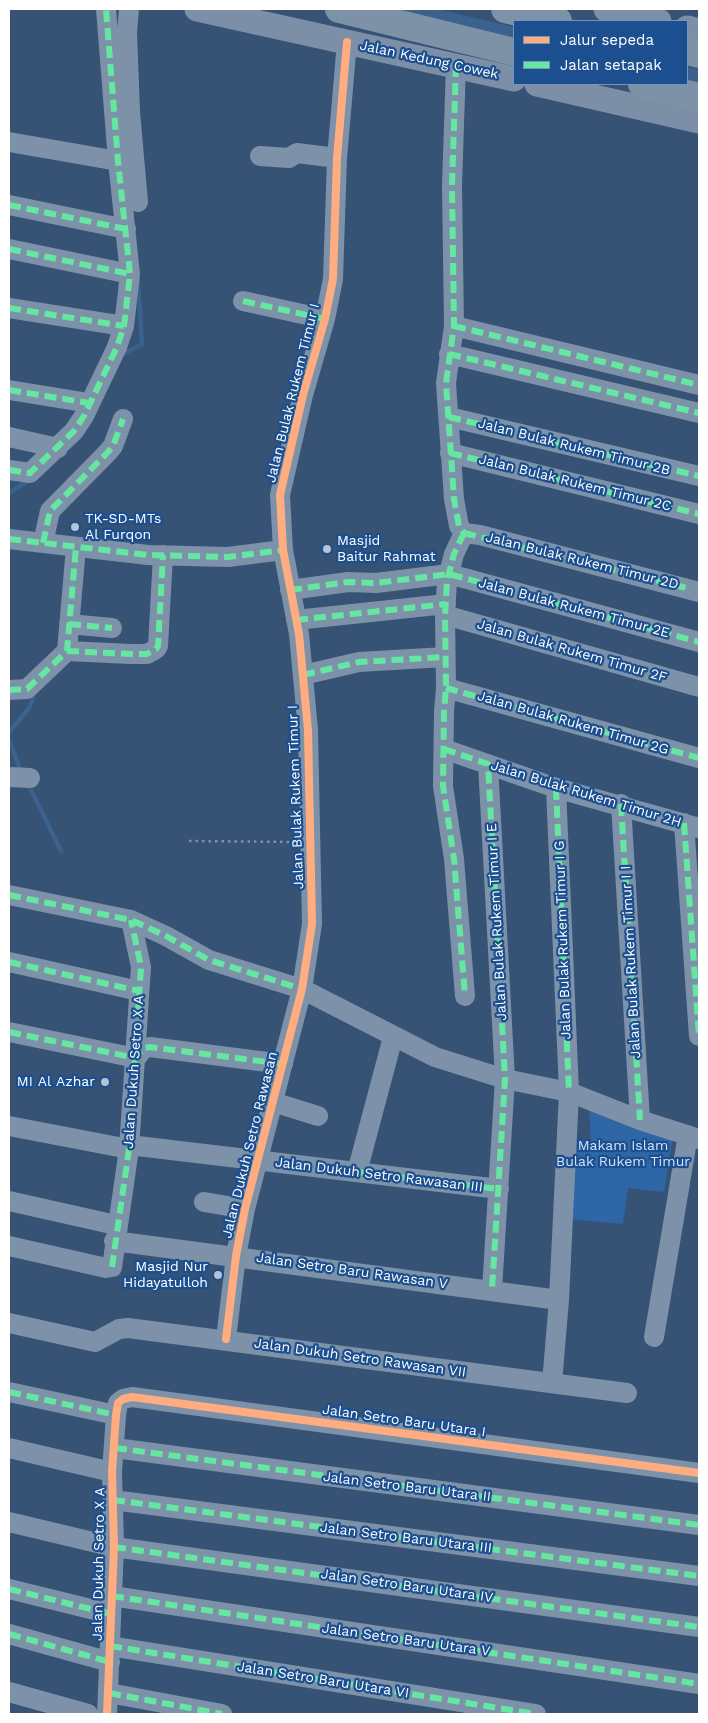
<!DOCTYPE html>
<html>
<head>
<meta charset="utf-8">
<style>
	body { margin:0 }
	#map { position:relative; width:708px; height:1723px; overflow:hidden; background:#365274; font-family:"Work Sans",sans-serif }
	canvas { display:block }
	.frame { position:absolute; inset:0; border:10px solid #fff; pointer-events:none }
	.legend { position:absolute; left:513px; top:20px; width:175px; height:65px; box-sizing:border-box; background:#1b4f8f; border:1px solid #7695bc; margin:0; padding:6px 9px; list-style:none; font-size:15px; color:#fff }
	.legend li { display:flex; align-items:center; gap:10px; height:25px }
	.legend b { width:25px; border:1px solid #7695bc }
</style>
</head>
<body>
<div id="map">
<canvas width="708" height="1723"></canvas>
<div class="frame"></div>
<ul class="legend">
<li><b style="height:6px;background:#ffac80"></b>Jalur sepeda</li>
<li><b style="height:6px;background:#66e7a1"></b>Jalan setapak</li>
</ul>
</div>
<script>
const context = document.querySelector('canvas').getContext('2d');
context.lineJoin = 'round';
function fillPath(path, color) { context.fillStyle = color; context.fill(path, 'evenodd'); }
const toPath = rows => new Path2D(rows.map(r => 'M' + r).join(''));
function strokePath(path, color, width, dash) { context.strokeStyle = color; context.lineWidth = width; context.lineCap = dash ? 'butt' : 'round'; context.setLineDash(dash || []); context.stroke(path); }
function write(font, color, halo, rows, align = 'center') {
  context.font = font + ' "Work Sans",sans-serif'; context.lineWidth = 4.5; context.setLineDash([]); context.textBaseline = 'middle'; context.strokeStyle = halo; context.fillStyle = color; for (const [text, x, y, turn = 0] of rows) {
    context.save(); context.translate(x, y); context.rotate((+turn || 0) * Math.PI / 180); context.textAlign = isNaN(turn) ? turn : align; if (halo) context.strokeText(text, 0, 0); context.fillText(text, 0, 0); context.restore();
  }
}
fillPath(toPath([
	[589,1106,673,1136,664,1192,628,1188,623,1224,567,1219,570,1142,591,1141]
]), '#2f66a5');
fillPath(toPath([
	[358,9,437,9,514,27,514,45],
	[687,67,699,69,699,88,687,84]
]), '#3b618d');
strokePath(toPath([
	[123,354,142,344,138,282],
	[9,493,29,480],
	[9,732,29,708,33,698,30,693],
	[9,740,21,771],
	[28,784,61,851]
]), '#3b618d', 4.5);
strokePath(toPath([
	[189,841,294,842]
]), '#7d92a8', 2.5, [2.5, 4]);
strokePath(toPath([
	[129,9,127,33,130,112,138,202],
	[456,65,452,185,454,326,446,383,454,499,459,526,464,533],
	[9,142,118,161],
	[260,156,289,158,297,153,337,158],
	[9,205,126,229],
	[9,249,130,274],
	[243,301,325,319],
	[9,308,124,326],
	[454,326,699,385],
	[449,354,699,413],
	[9,390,89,403],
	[449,417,699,476],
	[9,437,58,448],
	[450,453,699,514],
	[9,470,30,473,74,431,84,416,117,347,124,326,130,274,118,161,106,9],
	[464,533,454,554,447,581,445,615,446,688,444,711,443,786,454,859,465,996],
	[464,533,480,535,699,592],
	[9,539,148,555,228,557,283,550],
	[43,543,50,511,108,452,113,446,123,419],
	[290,590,348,582,376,583,449,574,699,642],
	[445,615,699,687],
	[296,620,446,604],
	[69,624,112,628],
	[67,651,131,654,147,654,156,649,158,646,163,555],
	[303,675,359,662,445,657],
	[446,688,699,758],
	[9,690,27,689,67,651,76,547],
	[444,749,556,788,699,828],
	[488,764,505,1079,492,1290],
	[9,777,30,778],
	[621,804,640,1120],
	[684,823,699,1036],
	[9,895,131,920,166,936,209,960,302,989,435,1057,505,1079,569,1092,640,1120,699,1139],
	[9,962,139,991],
	[9,1032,136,1058,144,1048,150,1047,283,1064],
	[273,1102,318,1116],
	[9,1126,129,1149],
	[129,1145,499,1189],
	[357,1172,393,1037],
	[9,1201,116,1225],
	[204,1202,245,1209],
	[114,1241,559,1300],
	[9,1246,106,1268,112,1267,129,1149,141,967,131,920],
	[9,1323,95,1342,119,1329,128,1328,627,1393],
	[654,1337,688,1135],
	[226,1339,236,1256,245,1209,302,989,312,924,308,730,299,634,283,550,280,495,303,395,325,319,333,279,337,158,347,42],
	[552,1383,559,1300,569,1092,556,788],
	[9,1392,116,1415],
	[9,1448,112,1472],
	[115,1448,699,1525],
	[113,1500,699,1576],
	[9,1522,114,1547,699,1627],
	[9,1589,111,1614],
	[112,1596,699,1684],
	[9,1634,110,1662],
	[110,1646,536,1714],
	[9,1692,88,1714],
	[109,1693,222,1714],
	[107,1714,114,1547,112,1472,116,1415,118,1403,123,1399,132,1397,699,1473]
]), '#7d92a8', 20);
strokePath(toPath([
	[197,9,514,79],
	[606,9,659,21],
	[687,28,699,31],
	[537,84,699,121]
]), '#7d8ea7', 25);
strokePath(toPath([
	[339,9,514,52],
	[505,9,558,21],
	[687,51,699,54],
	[642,84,699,97]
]), '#7e92a7', 28);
strokePath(toPath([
	[456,65,452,185,454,326,446,383,454,499,459,526,464,533],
	[9,205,126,229],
	[9,249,130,274],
	[243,301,325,319],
	[9,308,124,326],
	[454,326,699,385],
	[449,354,699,413],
	[9,390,89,403],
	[449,417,699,476],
	[450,453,699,514],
	[9,470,30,473,74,431,84,416,117,347,124,326,130,274,118,161,106,9],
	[464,533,454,554,447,581,445,615,446,688,444,711,443,786,454,859,465,996],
	[464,533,691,589],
	[9,539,148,555,228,557,283,550],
	[43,543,50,511,108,452,113,446,123,419],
	[290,590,348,582,376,583,449,574,699,642],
	[296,620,446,604],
	[69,624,112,628],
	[67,651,131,654,147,654,156,649,158,646,163,555],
	[303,675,359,662,445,657],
	[446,688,699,758],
	[9,690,27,689,67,651,76,547],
	[444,749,488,764,505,1079,492,1290],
	[556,788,569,1092],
	[621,804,640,1120],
	[684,823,699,1036],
	[9,895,131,920,166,936,209,960,302,989],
	[9,962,139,991],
	[9,1032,136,1058,144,1048,150,1047,283,1064],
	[357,1172,499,1189],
	[112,1267,129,1149,141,967,131,920],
	[9,1392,116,1415,117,1412],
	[115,1448,699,1525],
	[113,1500,699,1576],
	[114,1547,699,1627],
	[9,1589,111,1614],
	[112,1596,699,1684],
	[9,1634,110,1662],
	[110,1646,536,1714],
	[109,1693,222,1714]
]), '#66e7a1', 6, [12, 6]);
strokePath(toPath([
	[226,1339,236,1256,245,1209,302,989,312,924,308,730,299,634,283,550,280,495,303,395,325,319,333,279,337,158,347,42],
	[107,1714,114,1547,112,1472,116,1415,118,1403,123,1399,132,1397,699,1473]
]), '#ffac80', 8);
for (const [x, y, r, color] of [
	[75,527,5,"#b9c2ce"],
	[327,549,5,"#b9c2ce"],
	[105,1082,5,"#b9c2ce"],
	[218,1275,5,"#b9c2ce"]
]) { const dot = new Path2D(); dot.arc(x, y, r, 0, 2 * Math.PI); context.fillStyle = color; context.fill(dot); strokePath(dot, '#1b4f8f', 2); }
write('14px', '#fff', '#1b4f8f', [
	["Jalan Kedung Cowek",429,60,12],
	["Jalan Bulak Rukem Timur I",293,393,-76],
	["Jalan Bulak Rukem Timur 2B",574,447,14],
	["Jalan Bulak Rukem Timur 2C",575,483,14],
	["Jalan Bulak Rukem Timur 2D",582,561,14],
	["Jalan Bulak Rukem Timur 2E",574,608,15],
	["Jalan Bulak Rukem Timur 2F",572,651,16],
	["Jalan Bulak Rukem Timur 2G",573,723,16],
	["Jalan Bulak Rukem Timur 2H",586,794,17],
	["Jalan Bulak Rukem Timur I",296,797,-92],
	["Jalan Bulak Rukem Timur I E",497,922,-93],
	["Jalan Bulak Rukem Timur I G",563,940,-92],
	["Jalan Bulak Rukem Timur I I",631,962,-93],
	["Jalan Dukuh Setro X A",134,1072,-86],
	["Jalan Dukuh Setro Rawasan",250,1145,-76],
	["Jalan Dukuh Setro Rawasan III",379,1175,7],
	["Jalan Setro Baru Rawasan V",352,1271,8],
	["Jalan Dukuh Setro Rawasan VII",360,1358,8],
	["Jalan Setro Baru Utara I",404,1421,8],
	["Jalan Setro Baru Utara II",407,1487,7],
	["Jalan Setro Baru Utara III",406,1538,7],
	["Jalan Dukuh Setro X A",99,1564,-89],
	["Jalan Setro Baru Utara IV",407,1586,8],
	["Jalan Setro Baru Utara V",406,1640,8],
	["Jalan Setro Baru Utara VI",323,1680,9]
]);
write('14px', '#fff', '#1b4f8f', [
	["TK-SD-MTs",85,519],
	["Al Furqon",85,535],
	["Masjid",337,541],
	["Baitur Rahmat",337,557],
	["MI Al Azhar",95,1082,"right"],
	["Masjid Nur",208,1267,"right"],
	["Hidayatulloh",208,1283,"right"]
], 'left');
write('14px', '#cfe3fa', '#1b4f8f', [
	["Makam Islam",623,1146],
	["Bulak Rukem Timur",623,1162]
]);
</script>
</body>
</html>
